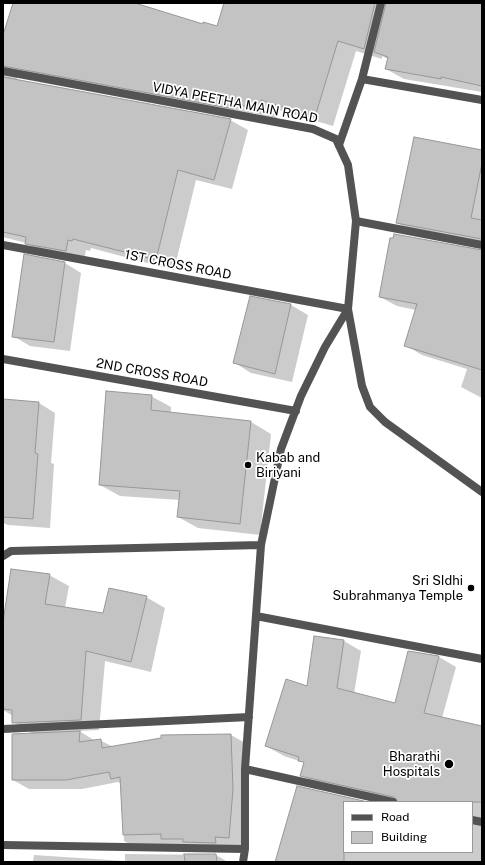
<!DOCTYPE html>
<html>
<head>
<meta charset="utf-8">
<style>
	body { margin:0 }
	#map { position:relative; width:485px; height:865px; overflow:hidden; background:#fff; font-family:"Public Sans",sans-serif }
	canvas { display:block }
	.frame { position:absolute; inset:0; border:4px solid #000; pointer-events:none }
	.legend { position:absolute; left:343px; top:801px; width:130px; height:52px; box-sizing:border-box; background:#fff; border:1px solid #999; margin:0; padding:5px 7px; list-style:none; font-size:12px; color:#000 }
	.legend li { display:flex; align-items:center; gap:8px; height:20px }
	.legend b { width:20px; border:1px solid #999 }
</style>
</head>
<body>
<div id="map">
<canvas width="485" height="865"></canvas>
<div class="frame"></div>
<ul class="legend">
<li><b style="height:5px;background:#535353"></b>Road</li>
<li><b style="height:11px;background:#c3c3c3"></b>Building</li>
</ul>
</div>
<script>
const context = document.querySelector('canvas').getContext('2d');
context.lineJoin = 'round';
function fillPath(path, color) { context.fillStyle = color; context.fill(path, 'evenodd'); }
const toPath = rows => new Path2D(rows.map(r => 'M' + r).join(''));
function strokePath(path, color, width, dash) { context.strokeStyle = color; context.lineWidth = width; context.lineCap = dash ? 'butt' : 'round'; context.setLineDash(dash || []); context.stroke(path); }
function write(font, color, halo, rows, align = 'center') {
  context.font = font + ' "Public Sans",sans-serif'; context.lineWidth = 3.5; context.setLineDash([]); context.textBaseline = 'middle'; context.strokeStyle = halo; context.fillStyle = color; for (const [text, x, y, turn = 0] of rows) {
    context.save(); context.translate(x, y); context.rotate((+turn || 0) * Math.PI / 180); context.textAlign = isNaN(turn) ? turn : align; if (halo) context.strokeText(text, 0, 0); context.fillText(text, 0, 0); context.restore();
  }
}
fillPath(toPath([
	[14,3,125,3,203,26,218,28,225,3,482,3,482,92,404,79,386,69,388,59,382,56,382,59,356,51,333,126,279,110,276,120,253,113,252,118,20,75,16,80,230,120,248,130,232,189,196,180,174,270,91,248,90,251,86,250,84,261,44,253,26,243,3,237,3,39],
	[482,151,482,247,419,235,397,223],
	[482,255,482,398,461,387,467,369,422,355,405,345,416,310,397,306,380,297],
	[65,263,81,273,70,351,30,346,13,336],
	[251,298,291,305,308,315,292,382,251,373,235,363],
	[151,396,171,407,171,414,251,422,271,434,260,535,198,528,178,517,180,500,120,496,100,485],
	[3,400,39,403,55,413,51,463,54,464,50,528,8,525,3,523],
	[49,575,69,586,65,608,104,614,146,597,165,608,151,672,105,661,99,730,79,731,94,740,100,740,113,747,231,735,247,744,245,846,141,850,124,841,122,784,118,782,82,789,29,789,13,780,33,734,13,722,13,716,3,710,3,629],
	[344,641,361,651,354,694,396,705,409,652,439,657,456,667,442,718,482,727,482,862,276,862,298,787,363,802,344,802,344,852,472,852,472,802,394,802,318,785,301,775,305,763,284,756,266,746,308,687],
	[125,854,216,855,228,862,3,862,33,861,34,855,125,861]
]), '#0003');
const building = toPath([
	[13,3,135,3,203,24,203,22,217,26,224,3,375,3,364,49,338,41,315,117,261,100,258,110,235,103,234,109,3,66,3,35,13,3],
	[386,3,482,3,482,86,441,77,441,79,385,69,388,57,374,52,386,3],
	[3,77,231,119,214,180,178,170,156,260,73,239,72,241,68,240,66,251,25,244,26,237,3,232,3,77],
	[414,137,482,150,482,163,471,218,482,220,482,239,396,223,414,137],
	[394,234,482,250,482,370,404,346,417,304,379,297,390,238,393,238,394,234],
	[24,254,65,262,54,342,12,337,24,254],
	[250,296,291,304,275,374,233,363,250,296],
	[106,391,152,395,151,410,251,421,240,524,177,517,180,491,99,485,106,391],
	[3,399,39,402,35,453,38,454,33,519,3,517,3,399],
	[11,569,50,574,45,604,103,613,109,588,147,596,131,662,86,651,81,720,12,723,12,710,3,709,3,622,11,569],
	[314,636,344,640,337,688,395,703,408,651,439,656,424,713,482,726,482,802,398,802,394,797,300,776,304,762,298,761,299,757,265,746,286,679,307,686,314,636],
	[80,731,79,742,101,739,102,748,161,738,161,735,231,734,233,789,229,838,215,837,216,843,183,842,183,839,161,839,161,834,123,835,120,777,111,779,109,772,66,780,12,780,12,734,80,731],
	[297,786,368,802,344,802,344,862,275,862,297,786],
	[184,854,216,854,217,862,185,862,184,854]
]);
fillPath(building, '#c3c3c3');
strokePath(building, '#979797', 1);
strokePath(toPath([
	[362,79,482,100],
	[339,145,362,79,381,3],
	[356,221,482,245],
	[3,245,348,309,325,347,301,396,281,449,261,545,245,769,245,849,243,862],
	[3,359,296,411],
	[3,556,11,551,261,545],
	[256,616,482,659],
	[3,729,249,717],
	[245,769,393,802],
	[472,820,482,822],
	[3,845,245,849]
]), '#535353', 8);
strokePath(toPath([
	[3,71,313,129,336,139,348,165,356,221,348,309,362,386,370,407,385,422,482,492]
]), '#535353', 8);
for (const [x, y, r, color] of [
	[248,465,4,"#000"],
	[471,588,4,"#000"],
	[449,764,5,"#000"]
]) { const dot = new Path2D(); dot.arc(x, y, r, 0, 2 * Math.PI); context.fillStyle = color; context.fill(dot); strokePath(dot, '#fff', 1.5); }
write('13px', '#000', '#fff', [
	["VIDYA PEETHA MAIN ROAD",235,103,11],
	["1ST CROSS ROAD",178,265,11],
	["2ND CROSS ROAD",152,373,10]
]);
write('13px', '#000', '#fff', [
	["Kabab and",256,458,"left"],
	["Biriyani",256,473,"left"],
	["Sri SIdhi",463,581],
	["Subrahmanya Temple",463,596],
	["Bharathi",440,757],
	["Hospitals",440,772]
], 'right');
</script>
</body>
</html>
